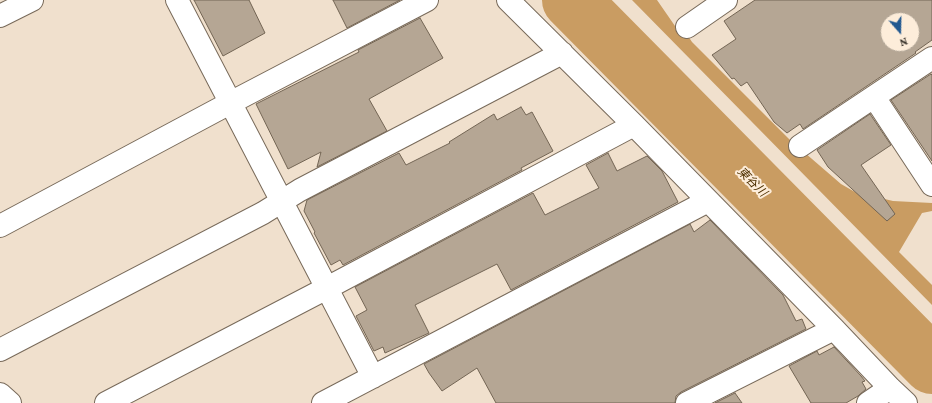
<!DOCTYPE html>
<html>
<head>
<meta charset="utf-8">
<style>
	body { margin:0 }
	#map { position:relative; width:932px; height:403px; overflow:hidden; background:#f0e0cd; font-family:"Crimson Pro",serif }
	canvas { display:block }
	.north { position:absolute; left:880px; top:12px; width:40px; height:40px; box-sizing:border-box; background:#fdedda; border:1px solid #b1a596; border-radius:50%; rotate:160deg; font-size:11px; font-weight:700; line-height:16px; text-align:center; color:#3e3830 }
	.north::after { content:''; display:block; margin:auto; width:14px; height:18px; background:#215890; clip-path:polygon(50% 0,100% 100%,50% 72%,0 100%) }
</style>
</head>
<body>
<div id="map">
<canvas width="932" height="403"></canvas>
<div class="north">N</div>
</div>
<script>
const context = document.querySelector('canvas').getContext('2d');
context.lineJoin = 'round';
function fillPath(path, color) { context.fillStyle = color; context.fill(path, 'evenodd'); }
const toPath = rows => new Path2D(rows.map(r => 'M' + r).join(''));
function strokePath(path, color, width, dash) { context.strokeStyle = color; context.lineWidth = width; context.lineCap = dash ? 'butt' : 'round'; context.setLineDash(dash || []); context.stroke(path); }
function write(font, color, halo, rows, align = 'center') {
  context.font = font + ' "Crimson Pro","Noto Sans JP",serif'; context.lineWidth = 4; context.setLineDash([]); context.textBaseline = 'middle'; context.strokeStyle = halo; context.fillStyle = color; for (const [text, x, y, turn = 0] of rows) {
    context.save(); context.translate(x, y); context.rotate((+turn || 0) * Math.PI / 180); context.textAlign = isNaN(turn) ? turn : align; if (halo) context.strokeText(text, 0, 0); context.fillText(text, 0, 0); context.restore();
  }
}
fillPath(toPath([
	[632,0,657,0,675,26,680,24,692,42,790,140,841,184,855,192,893,201,932,203,932,211,922,213,899,252,932,285,932,305]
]), '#c99c62');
strokePath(toPath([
	[571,0,932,365]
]), '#c99c62', 58);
const building = toPath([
	[194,0,249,0,265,33,223,56,194,0],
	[333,0,400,0,347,28,333,0],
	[755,0,932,0,932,40,915,52,916,53,803,129,800,124,787,133,774,122,747,82,741,86,734,78,732,79,712,55,736,39,724,21,755,0],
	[888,20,912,20,912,44,888,44,888,20],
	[420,18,443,58,369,99,387,131,317,167,321,152,288,169,256,104,359,52,358,50,420,18],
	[931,74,932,75,932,161,891,100,931,74],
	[521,107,526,115,532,112,553,151,521,168,522,170,343,265,340,260,331,265,314,233,315,232,304,211,307,200,399,153,406,165,450,143,449,142,494,114,497,120,521,107],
	[870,114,891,145,861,165,895,214,887,221,828,167,817,150,870,114],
	[608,153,617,171,647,156,662,171,678,202,511,290,497,264,415,305,429,333,385,353,383,347,374,351,356,316,367,310,355,287,533,193,545,215,599,188,586,165,608,153],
	[710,220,783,295,796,321,802,319,806,329,681,392,676,396,675,403,496,403,477,368,442,391,429,373,424,364,690,224,694,232,710,220],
	[834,347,861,376,865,381,862,382,866,389,858,396,846,403,811,403,789,366,817,351,819,355,834,347],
	[735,393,742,403,715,403,735,393]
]);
fillPath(building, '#b5a694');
strokePath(building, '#736554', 1);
const street = toPath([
	[177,0,373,377],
	[508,0,634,125,834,329,890,388,906,403],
	[0,16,32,0],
	[687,27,726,0],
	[874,97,932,185],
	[800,146,932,58],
	[0,226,230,103,427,0],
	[0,350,263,213,300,190,562,53],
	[0,394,10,403],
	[106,403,327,288,634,125],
	[323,403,708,201],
	[687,403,834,329],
	[868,403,890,388]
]);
strokePath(street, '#786a5a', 24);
strokePath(street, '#fff', 22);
write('italic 12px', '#4e3000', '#fdedda', [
	["東谷川",752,182,45]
]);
</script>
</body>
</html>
